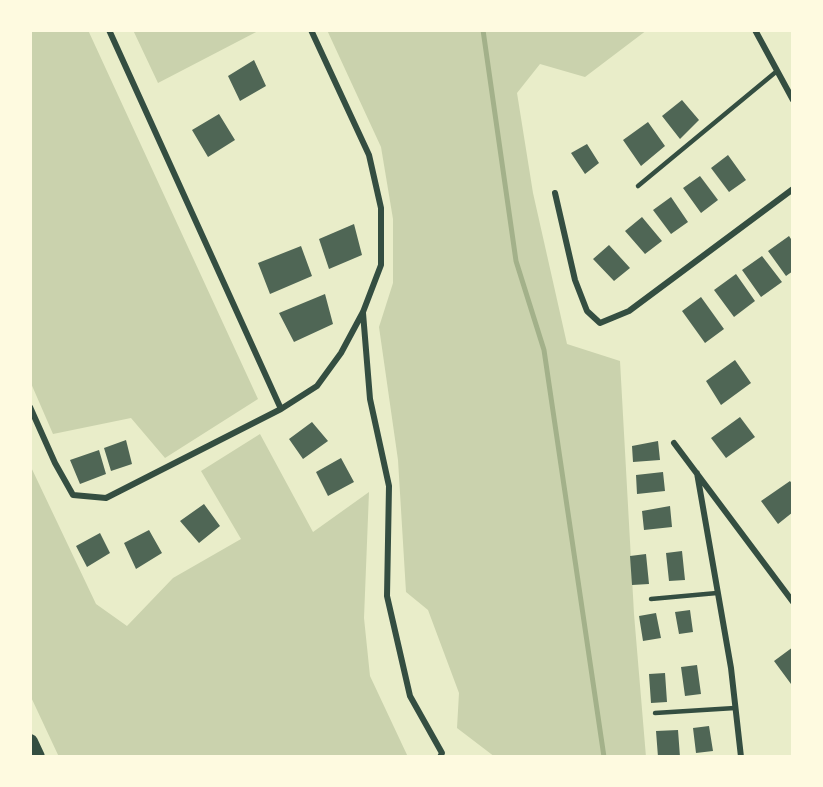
<!DOCTYPE html>
<html>
<head>
<meta charset="utf-8">
<style>
	body { margin:0 }
	#map { position:relative; width:823px; height:787px; overflow:hidden; background:#e9edc9; font-family:"Open Sans",sans-serif }
	canvas { display:block }
	.frame { position:absolute; inset:0; border:32px solid #fefae0; pointer-events:none }
</style>
</head>
<body>
<div id="map">
<canvas width="823" height="787"></canvas>
<div class="frame"></div>
</div>
<script>
const context = document.querySelector('canvas').getContext('2d');
context.lineJoin = 'round';
function fillPath(path, color) { context.fillStyle = color; context.fill(path, 'evenodd'); }
const toPath = rows => new Path2D(rows.map(r => 'M' + r).join(''));
function strokePath(path, color, width, dash) { context.strokeStyle = color; context.lineWidth = width; context.lineCap = dash ? 'butt' : 'round'; context.setLineDash(dash || []); context.stroke(path); }
fillPath(toPath([
	[30,30,88,30,258,399,165,458,131,418,53,434,30,381],
	[133,30,260,30,158,83],
	[327,30,647,30,585,77,540,64,517,93,533,193,567,344,620,361,634,614,646,757,495,757,457,728,459,693,428,610,406,592,398,460,379,327,393,283,393,219,381,147],
	[260,434,313,532,369,492,364,618,370,676,408,757,59,757,30,695,30,465,96,604,127,626,173,578,241,539,201,471]
]), '#cad2ad');
strokePath(toPath([
	[483,30,516,261,544,350,604,757]
]), '#a3b18a', 5);
fillPath(toPath([
	[254,60,266,86,240,101,228,76],
	[682,100,699,120,680,139,662,116],
	[219,114,235,140,208,157,192,130],
	[648,122,665,146,641,166,623,140],
	[587,144,599,163,585,174,571,153],
	[728,155,746,180,729,192,711,168],
	[700,176,718,200,701,213,683,188],
	[671,197,688,222,671,234,653,210],
	[642,217,662,241,645,254,625,231],
	[354,224,362,255,329,269,319,239],
	[789,236,793,242,793,271,786,276,768,251],
	[609,245,630,268,614,281,593,259],
	[301,246,312,276,270,294,258,263],
	[762,256,782,282,761,297,742,270],
	[736,274,755,301,734,317,714,290],
	[325,294,333,324,294,342,279,313],
	[701,297,724,329,705,343,682,311],
	[735,360,751,383,721,405,706,381],
	[740,417,755,437,726,458,711,438],
	[312,422,328,441,303,459,289,439],
	[126,440,132,464,111,471,104,448],
	[658,441,660,460,633,462,632,446],
	[99,450,106,474,80,484,70,460],
	[341,458,354,482,328,496,316,472],
	[663,472,665,491,637,494,636,475],
	[790,481,793,485,793,512,778,524,761,501],
	[204,504,220,526,199,543,180,521],
	[670,506,672,527,644,530,642,511],
	[149,530,162,553,136,569,124,543],
	[100,533,110,553,87,567,76,546],
	[682,551,685,580,669,581,666,553],
	[646,554,649,584,632,585,630,556],
	[690,610,693,632,679,634,675,612],
	[656,613,661,638,643,641,639,616],
	[793,647,793,683,791,684,774,661],
	[697,665,701,694,685,696,681,667],
	[665,673,667,702,651,703,649,674],
	[709,726,713,751,696,753,693,728],
	[678,730,680,757,658,757,656,731]
]), '#4f6655');
strokePath(toPath([
	[638,186,777,71],
	[651,599,717,593],
	[655,713,735,708]
]), '#344e41', 4.5);
strokePath(toPath([
	[109,30,281,409],
	[755,30,793,100],
	[555,193,575,280,587,311,600,323,629,311,793,189],
	[363,313,370,399,389,486,387,596,410,696,442,753,440,757],
	[30,407,55,463,73,495,106,498,281,409,317,386,341,353,363,312,381,265,381,208,369,155,311,30],
	[674,443,793,602],
	[697,473,731,668,741,757]
]), '#344e41', 6);
strokePath(toPath([
	[30,742,37,757]
]), '#344e41', 16);
</script>
</body>
</html>
